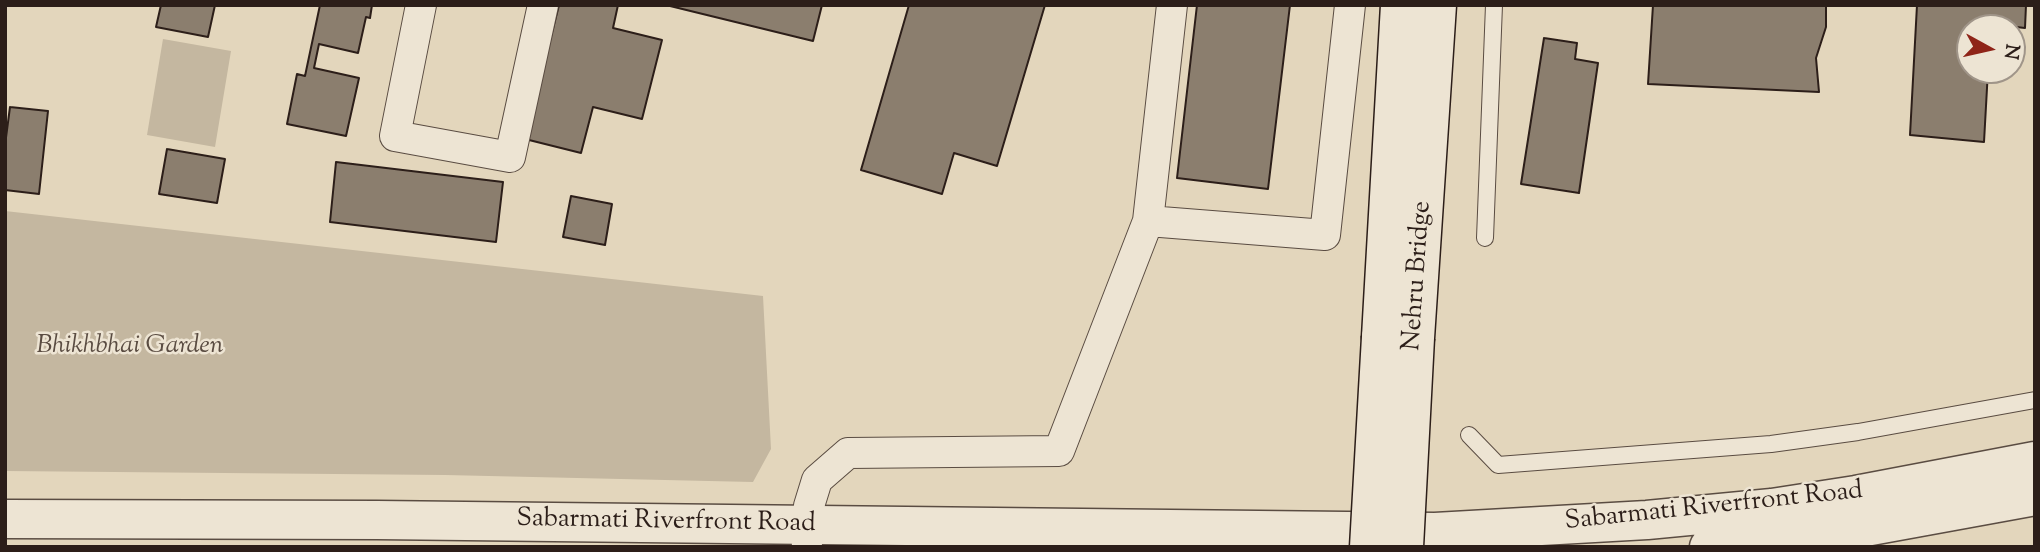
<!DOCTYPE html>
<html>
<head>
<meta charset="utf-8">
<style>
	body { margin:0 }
	#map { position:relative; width:2040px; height:552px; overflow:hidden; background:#e3d6bc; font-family:"Sorts Mill Goudy",serif }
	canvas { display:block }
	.frame { position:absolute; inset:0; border:7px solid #2c1e19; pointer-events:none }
	.north { position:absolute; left:1956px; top:14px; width:70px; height:70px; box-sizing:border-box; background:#ede4d3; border:2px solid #a09589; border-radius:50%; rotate:98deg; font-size:19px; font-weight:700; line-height:28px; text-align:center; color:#2c1e19 }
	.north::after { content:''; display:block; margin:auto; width:24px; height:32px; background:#8f2418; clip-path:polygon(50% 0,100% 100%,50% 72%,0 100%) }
</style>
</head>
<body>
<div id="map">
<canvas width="2040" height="552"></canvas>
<div class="frame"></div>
<div class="north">N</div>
</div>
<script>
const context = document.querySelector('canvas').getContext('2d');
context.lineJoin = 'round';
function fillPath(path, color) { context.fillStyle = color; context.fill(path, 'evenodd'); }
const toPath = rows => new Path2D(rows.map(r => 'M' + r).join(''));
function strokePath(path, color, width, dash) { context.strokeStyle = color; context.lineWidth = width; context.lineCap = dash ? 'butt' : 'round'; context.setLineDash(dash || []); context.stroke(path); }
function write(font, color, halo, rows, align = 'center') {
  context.font = font + ' "Sorts Mill Goudy",serif'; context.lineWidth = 5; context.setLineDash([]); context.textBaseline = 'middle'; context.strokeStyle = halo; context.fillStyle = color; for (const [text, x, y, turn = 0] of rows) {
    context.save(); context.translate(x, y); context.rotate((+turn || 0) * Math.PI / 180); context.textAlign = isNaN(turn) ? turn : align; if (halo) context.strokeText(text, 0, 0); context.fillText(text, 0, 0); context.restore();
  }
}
fillPath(toPath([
	[163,39,231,51,215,147,147,135],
	[5,211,763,296,771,449,753,482,445,475,5,471]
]), '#c4b7a0');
const building = toPath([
	[161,5,215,5,208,37,156,27,161,5],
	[320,5,372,5,370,18,366,17,358,53,319,44,314,68,359,78,346,136,287,124,297,74,305,76,320,5],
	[559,5,618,5,613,28,662,40,642,119,593,107,581,153,525,139,559,5],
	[666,5,822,5,813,41,666,5],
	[909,5,1045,5,997,166,954,153,942,194,861,170,909,5],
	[1197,5,1290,5,1268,189,1177,178,1197,5],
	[1653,5,1826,5,1826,27,1816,58,1819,92,1648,84,1653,5],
	[1917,5,2026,5,2025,28,1990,24,1990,28,1970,28,1970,70,1988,70,1984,142,1910,135,1917,5],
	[1544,38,1577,43,1575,59,1598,63,1579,193,1521,184,1544,38],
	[10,107,48,111,39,194,5,190,5,145,10,107],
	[167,149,225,159,217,203,159,194,167,149],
	[336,162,503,182,496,242,330,222,336,162],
	[571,196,612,204,605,245,563,237,571,196]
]);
fillPath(building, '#8b7e6e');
strokePath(building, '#2c1e19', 2);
const service = toPath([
	[1485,238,1494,5],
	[1469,435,1498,465,1771,444,1858,432,2035,400]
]);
const minor = toPath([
	[421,5,395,136,510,157,543,5],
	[1172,5,1148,221,1325,235,1350,5],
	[807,547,806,525,809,506,817,480,848,453,1059,451,1148,221]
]);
const tertiary = toPath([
	[5,519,377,520,1435,532,1647,520,1772,508,1856,495,2035,461],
	[1709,547,1770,541,1865,527,2035,496]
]);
const secondary = toPath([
	[1381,337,1400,5],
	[1415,338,1437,5]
]);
strokePath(service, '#5a4c42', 18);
strokePath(minor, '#5a4c42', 32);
strokePath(tertiary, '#5a4c42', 41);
strokePath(secondary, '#2c1e19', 41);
strokePath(service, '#ede4d3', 16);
strokePath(minor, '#ede4d3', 30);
strokePath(tertiary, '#ede4d3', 38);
strokePath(secondary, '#ede4d3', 38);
const secondaryBridge = toPath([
	[1369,547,1381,337],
	[1404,547,1415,338]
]);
strokePath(secondaryBridge, '#2c1e19', 41, []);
strokePath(secondaryBridge, '#ede4d3', 38);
write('26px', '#2c1e19', '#ede4d3', [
	["Nehru Bridge",1419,276,-86],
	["Sabarmati Riverfront Road",1714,508,-6],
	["Sabarmati Riverfront Road",666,523,1]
]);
write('italic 26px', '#5a4c42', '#ede4d3', [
	["Bhikhbhai Garden",130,348]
]);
</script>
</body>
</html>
